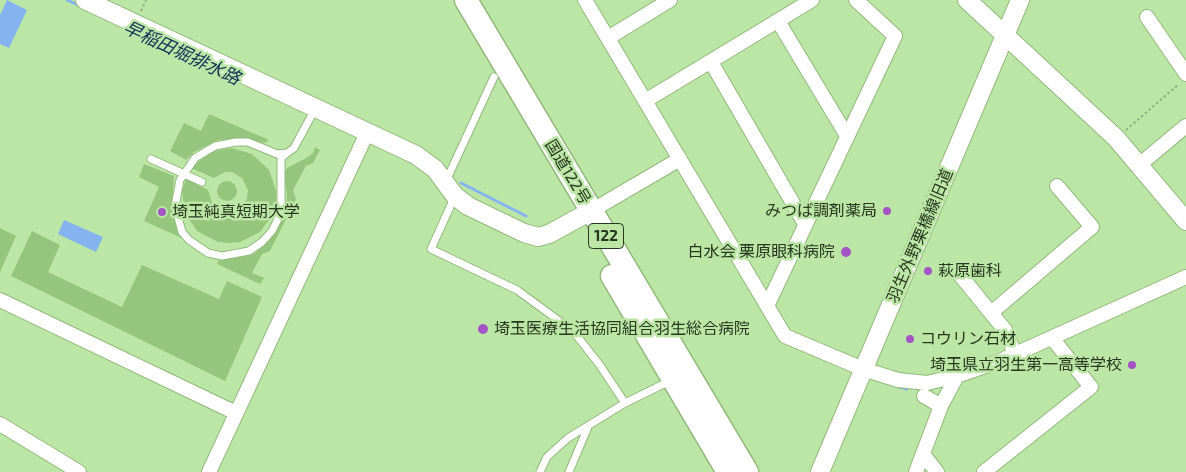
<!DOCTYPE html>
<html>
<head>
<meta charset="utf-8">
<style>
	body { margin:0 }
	canvas { display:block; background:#bce6a6 }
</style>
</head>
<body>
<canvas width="1186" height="472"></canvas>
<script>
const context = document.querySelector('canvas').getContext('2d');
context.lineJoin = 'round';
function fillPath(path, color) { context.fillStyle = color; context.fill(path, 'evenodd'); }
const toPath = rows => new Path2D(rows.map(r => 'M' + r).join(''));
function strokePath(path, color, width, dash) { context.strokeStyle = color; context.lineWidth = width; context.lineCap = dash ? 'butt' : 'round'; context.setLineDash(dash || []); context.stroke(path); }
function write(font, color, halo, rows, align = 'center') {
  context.font = font + ' "Exo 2","Noto Sans JP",sans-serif'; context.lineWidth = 5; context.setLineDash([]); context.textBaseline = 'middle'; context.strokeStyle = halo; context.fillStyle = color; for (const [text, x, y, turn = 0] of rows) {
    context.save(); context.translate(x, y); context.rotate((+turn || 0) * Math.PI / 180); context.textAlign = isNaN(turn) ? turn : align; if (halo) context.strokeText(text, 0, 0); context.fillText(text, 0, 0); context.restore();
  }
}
fillPath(toPath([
	[209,114,269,140,265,143,240,138,218,140,194,152,186,160,170,151,184,123,201,131],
	[315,147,320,150,313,163,306,166,293,190,296,199,270,251,262,254,252,273,264,278,260,284,217,264,220,258,235,258,254,254,269,241,286,212,287,194,284,174,287,168,308,157,313,153],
	[232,148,252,154,269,170,276,191,276,202,274,213,260,232,240,242,229,243,218,242,197,231,185,213,182,191,186,179,208,190,212,203,216,208,223,212,237,211,247,199,248,190,242,178,232,172,225,172,214,178,191,168,210,152],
	[144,164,174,176,172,207,176,224,184,239,144,221,159,187,139,177],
	'217 191a10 10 0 1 1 20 0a10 10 0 1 1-20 0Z',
	[0,228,16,236,0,272],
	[32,231,60,245,48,272,122,307,142,265,219,299,227,281,262,297,225,381,11,276]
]), '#96c57e');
fillPath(toPath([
	[7,0,27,10,9,48,0,44,0,15],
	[64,220,103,237,96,252,58,234]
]), '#85b3ef');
strokePath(toPath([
	[67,0,80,6],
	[461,183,526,216],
	[886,383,907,389]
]), '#85b3ef', 3);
const service = toPath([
	[287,153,277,154,248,142,236,142,215,146,195,158,180,180,175,206,182,232,189,240,208,253,222,256,249,251,262,242,272,231,281,213,281,158,287,153,294,148,315,109],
	[151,159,202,182],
	[446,181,494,77],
	[455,196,431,249,517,290,573,331,599,364,625,403],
	[540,472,547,457,568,438,625,403,670,381],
	[569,472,588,427]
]);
const minor = toPath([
	[585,0,785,336,863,369,898,380,927,383,957,376,1000,361,1186,277],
	[1147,17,1186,74],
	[778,21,847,136],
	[608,38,670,0],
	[711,62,805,224],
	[645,101,812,0],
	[1138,166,1186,126],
	[591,211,680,159],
	[956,270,991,313,1092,227,1057,186],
	[0,300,236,413],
	[767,306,895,36,856,0],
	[991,313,1005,330,1015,354],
	[941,406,957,376],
	[0,424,79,472],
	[923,454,937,472],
	[209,472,367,133],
	[916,472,941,406,924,396],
	[984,472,1091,387,1052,338]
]);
const tertiary = toPath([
	[85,0,416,155,435,169,455,196,468,206,524,233,538,237,549,234,591,211],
	[967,0,1116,138,1186,221],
	[820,472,1020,0]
]);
const trunk = toPath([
	[466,0,747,472],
	[612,276,728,472]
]);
strokePath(service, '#91ba7b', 9);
strokePath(minor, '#91ba7b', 16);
strokePath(tertiary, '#91ba7b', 20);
strokePath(trunk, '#91ba7b', 25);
strokePath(toPath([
	[141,11,146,0],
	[1126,130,1179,84]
]), '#8fb17d', 2, [2.5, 2.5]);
strokePath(service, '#fff', 7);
strokePath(minor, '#fff', 14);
strokePath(tertiary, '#fff', 18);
strokePath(trunk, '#fff', 22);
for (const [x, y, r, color] of [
	[887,211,5,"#a554c5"],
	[162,212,5,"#a554c5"],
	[846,252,6,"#a554c5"],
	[928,271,5,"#a554c5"],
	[483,329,6,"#a554c5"],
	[910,339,5,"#a554c5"],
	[1132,365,5,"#a554c5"]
]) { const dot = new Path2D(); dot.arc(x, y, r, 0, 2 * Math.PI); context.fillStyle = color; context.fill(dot); strokePath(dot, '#bce6a6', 2); }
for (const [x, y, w] of [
	[606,236,35]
]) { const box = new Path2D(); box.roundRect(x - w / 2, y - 12.5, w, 25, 4); context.fillStyle = '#bce6a6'; context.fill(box); strokePath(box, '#27381e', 1); }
write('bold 15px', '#27381e', null, [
	["122",606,236]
]);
write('16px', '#27381e', '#bce6a6', [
	["国道122号",568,172,59],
	["羽生外野栗橋線旧道",920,236,-67]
]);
write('16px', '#27381e', '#bce6a6', [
	["みつば調剤薬局",877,211,"right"],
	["埼玉純真短期大学",172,212],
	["白水会 栗原眼科病院",835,252,"right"],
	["萩原歯科",938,271],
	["埼玉医療生活協同組合羽生総合病院",494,329],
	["コウリン石材",920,339],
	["埼玉県立羽生第一高等学校",1122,365,"right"]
], 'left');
write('italic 18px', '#123158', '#bce6a6', [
	["早稲田堀排水路",182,53,25]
]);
</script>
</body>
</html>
